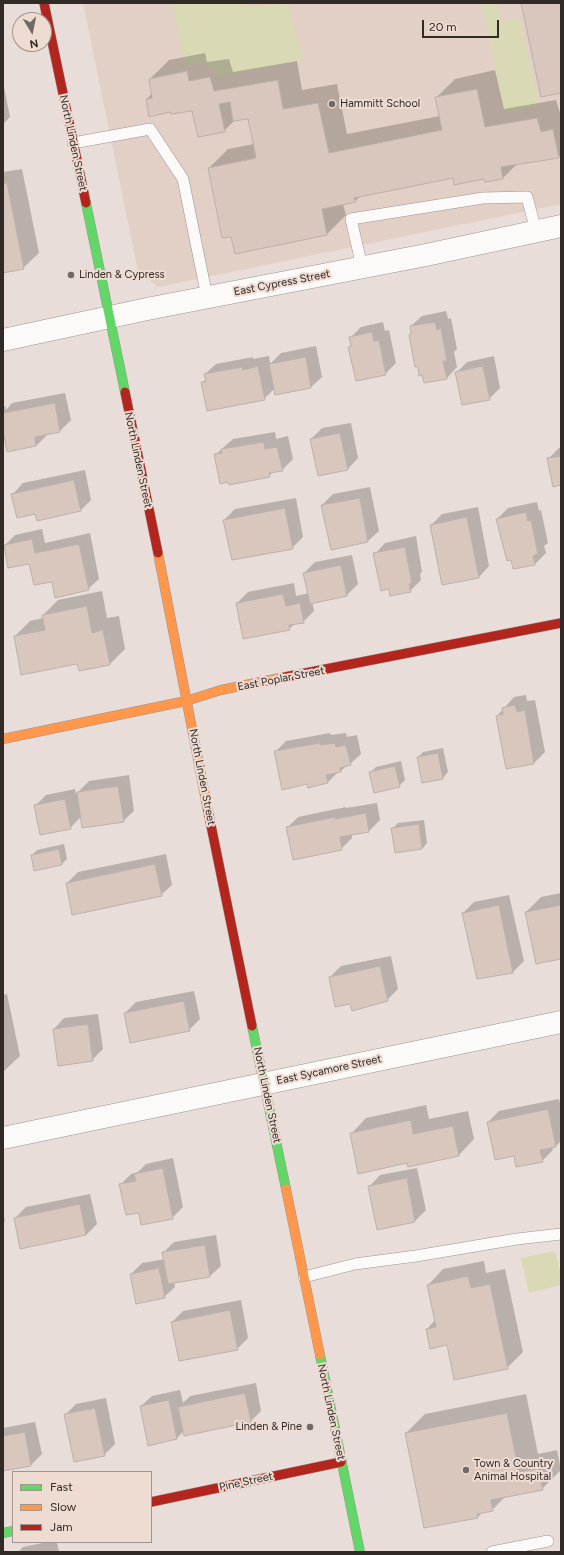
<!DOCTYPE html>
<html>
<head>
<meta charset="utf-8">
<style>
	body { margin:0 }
	#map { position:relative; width:564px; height:1555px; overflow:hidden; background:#e8ddd8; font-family:Figtree,sans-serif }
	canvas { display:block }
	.frame { position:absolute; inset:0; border:4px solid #312a27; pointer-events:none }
	.legend { position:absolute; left:12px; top:1471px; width:140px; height:72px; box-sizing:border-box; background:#eedbd2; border:1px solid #a2948e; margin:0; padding:5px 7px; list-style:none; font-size:12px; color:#312a27 }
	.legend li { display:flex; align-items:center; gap:8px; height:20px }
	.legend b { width:20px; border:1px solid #a2948e }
	.north { position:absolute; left:12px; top:12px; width:40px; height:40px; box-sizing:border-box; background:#eedbd2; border:1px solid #a2948e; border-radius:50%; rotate:170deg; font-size:11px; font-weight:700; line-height:16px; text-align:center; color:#312a27 }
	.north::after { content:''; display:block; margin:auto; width:14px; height:18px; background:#716965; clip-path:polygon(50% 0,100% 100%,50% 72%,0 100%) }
	.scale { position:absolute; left:422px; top:20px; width:77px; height:18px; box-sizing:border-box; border:2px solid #312a27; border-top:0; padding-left:5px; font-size:12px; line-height:14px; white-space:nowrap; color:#312a27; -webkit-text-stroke:3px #eedbd2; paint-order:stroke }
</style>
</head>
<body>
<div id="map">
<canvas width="564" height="1555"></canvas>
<div class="frame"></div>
<ul class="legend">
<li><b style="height:5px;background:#63d668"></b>Fast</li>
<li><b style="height:5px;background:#ff974d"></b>Slow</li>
<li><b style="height:5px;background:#b3261e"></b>Jam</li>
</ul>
<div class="north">N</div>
<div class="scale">20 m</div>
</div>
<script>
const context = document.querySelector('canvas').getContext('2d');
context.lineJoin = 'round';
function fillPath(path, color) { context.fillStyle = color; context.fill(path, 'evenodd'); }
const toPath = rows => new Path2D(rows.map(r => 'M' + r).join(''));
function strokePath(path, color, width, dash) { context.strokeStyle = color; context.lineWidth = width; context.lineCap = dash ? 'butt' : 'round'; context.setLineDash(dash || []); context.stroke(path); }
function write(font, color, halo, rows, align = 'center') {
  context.font = font + ' Figtree,sans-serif'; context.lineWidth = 4; context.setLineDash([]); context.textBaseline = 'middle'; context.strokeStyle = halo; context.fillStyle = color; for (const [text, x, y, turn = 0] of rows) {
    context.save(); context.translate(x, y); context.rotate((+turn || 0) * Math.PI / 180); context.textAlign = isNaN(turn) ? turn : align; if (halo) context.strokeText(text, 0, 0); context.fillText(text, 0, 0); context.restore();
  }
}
fillPath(toPath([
	[83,3,561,3,561,204,158,287,138,271]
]), '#e2cfc5');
fillPath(toPath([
	[172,3,244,3,245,7,288,3,303,60,217,78,214,71,206,63,185,66],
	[481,3,497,3,502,22,520,17,539,106,504,112],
	[555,1251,561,1275,561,1285,529,1293,521,1258]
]), '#d9d9b6');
fillPath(toPath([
	[205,53,207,62,229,59,233,72,297,61,302,90,337,84,347,134,440,116,436,98,455,79,495,70,504,109,556,100,560,113,561,113,561,154,559,157,517,164,503,178,454,177,361,196,355,201,343,204,346,215,327,234,236,252,232,236,209,168,228,149,254,144,248,118,235,120,224,131,193,109,171,111,147,99,152,93,150,79,169,60],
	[4,87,10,117,3,124,3,88],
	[22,169,39,253,23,268,3,272,3,172],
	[446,311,448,319,451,318,457,349,454,352,457,367,447,378,423,374,411,326,422,316],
	[383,322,385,331,389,330,396,363,385,374,349,347,352,345,350,338,361,327],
	[316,346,322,377,311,387,275,388,264,399,202,383,206,379,205,374,216,364,253,357,253,359,269,356,270,364,281,353],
	[494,356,500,388,489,399,456,373,467,362],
	[65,393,71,420,60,431,47,435,36,446,6,438,3,441,3,406,5,406,6,410,12,403],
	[351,423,358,458,348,469,311,439,322,428],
	[275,432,276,439,288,436,293,459,282,470,274,471,269,476,229,481,215,455,233,439],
	[559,448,561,448,561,484,548,459],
	[85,470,91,500,80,511,36,513,13,494,23,483],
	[370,487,379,531,368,541,322,505,333,494],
	[296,498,303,537,292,548,224,520,235,509],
	[537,502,539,511,541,510,548,543,544,546,546,553,535,564,514,568,497,519,508,508],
	[478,507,489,566,479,577,431,525,442,514],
	[42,529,45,543,90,533,99,579,88,589,30,563,5,545,15,535],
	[416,536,422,572,420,574,421,580,410,591,390,588,375,554,385,543],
	[352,555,358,584,347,595,312,602,314,611,303,622,296,623,289,629,237,603,248,592,294,583,296,596,309,593,304,573,315,562],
	[102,591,107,618,119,616,125,649,110,664,78,663,15,636,30,621,43,618,43,615,58,600],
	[526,695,527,701,535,700,545,752,534,763,507,768,497,716,514,697],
	[330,733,331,735,346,733,347,737,357,735,361,754,350,764,347,765,341,771,338,772,328,782,275,752,286,741],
	[443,748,448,772,443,778,418,757,423,752],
	[401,761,405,780,399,786,371,772,376,767],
	[129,775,134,811,123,821,81,817,70,828,35,806,46,795,75,789,76,794,89,781],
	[377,803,380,820,369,831,352,834,352,838,341,849,287,828,298,817,346,807,346,808],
	[424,820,427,843,422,849,392,829,398,823],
	[64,844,67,859,62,864,32,855,37,850],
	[166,854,172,885,161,895,67,883,78,872],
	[561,893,561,958,526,912,541,897],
	[509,895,524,961,513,972,478,978,463,913,474,902],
	[391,956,398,989,387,1000,350,1002,330,977,341,966],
	[194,991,200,1019,189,1030,125,1013,136,1002],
	[7,994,20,1056,3,1072,3,995],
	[98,1014,103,1049,92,1060,54,1029,64,1018],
	[559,1099,561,1108,561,1141,556,1146,552,1147,553,1150,542,1161,514,1155,488,1122,499,1111],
	[426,1105,429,1119,468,1111,474,1139,459,1155,408,1162,351,1134,366,1118],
	[173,1158,183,1207,172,1218,139,1212,120,1185,131,1174,138,1172,146,1164],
	[417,1168,426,1210,415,1221,378,1228,370,1186,380,1175],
	[90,1194,97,1224,86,1235,15,1218,26,1207],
	[3,1212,5,1221,3,1223],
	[216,1235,221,1266,210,1276,174,1282,175,1287,164,1297,131,1274,142,1263,165,1259,164,1252,174,1242],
	[484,1261,486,1273,505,1269,523,1352,507,1368,448,1343,427,1329,435,1320,428,1285,443,1269],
	[241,1300,248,1338,237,1349,172,1322,183,1311],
	[256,1383,261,1411,251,1421,184,1431,177,1438,149,1444,141,1406,152,1396,180,1390,183,1403,190,1396],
	[526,1394,538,1454,557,1450,561,1470,542,1489,506,1496,492,1510,483,1512,478,1517,425,1527,406,1433,425,1414],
	[106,1398,115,1444,104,1455,65,1415,76,1404],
	[35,1422,42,1454,31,1465,3,1470,3,1428],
	[47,1542,57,1542,59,1552,18,1552,23,1547]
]), '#0003');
const building = toPath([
	[521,3,561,3,561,93,541,97,521,3],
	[187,71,189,81,210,77,214,91,278,80,283,109,318,103,329,153,442,130,435,97,477,89,485,127,537,118,541,132,553,129,559,158,501,167,503,179,485,182,484,179,454,185,453,178,354,198,356,202,322,209,327,235,235,254,231,237,222,238,208,168,256,158,248,119,233,121,230,102,219,104,225,132,198,137,192,111,171,114,170,112,149,117,146,99,152,98,149,79,187,71],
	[7,183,24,269,3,273,3,184,7,183],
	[435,322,437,330,441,328,447,361,443,361,447,379,424,383,422,375,419,376,418,367,415,367,409,335,411,334,410,326,435,322],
	[372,332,374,341,379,340,386,375,356,381,348,347,351,346,349,337,372,332],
	[306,357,311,388,275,395,269,364,306,357],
	[258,366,265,400,207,411,201,382,206,382,204,374,242,367,243,370,258,366],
	[483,366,490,400,462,405,455,372,483,366],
	[55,403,60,432,35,437,36,446,7,452,3,430,3,413,55,403],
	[340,433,348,470,318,476,310,439,340,433],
	[264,442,265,449,277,447,283,471,269,473,270,477,229,485,228,482,220,484,214,454,222,453,221,449,264,442],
	[561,456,561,485,553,487,547,458,561,456],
	[74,480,81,511,37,521,35,514,17,518,11,494,74,480],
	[360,498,368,542,331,550,321,505,360,498],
	[285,508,293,549,232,560,223,520,285,508],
	[526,512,528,521,531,520,538,554,533,556,535,565,513,569,511,560,507,561,496,519,526,512],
	[467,517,479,578,442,585,430,525,467,517],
	[32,539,35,553,79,544,89,590,55,598,52,582,34,585,29,564,8,568,4,545,32,539],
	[405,547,412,583,409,584,411,592,390,596,389,589,381,591,373,553,405,547],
	[341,565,347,596,310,604,303,573,341,565],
	[283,594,286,606,300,603,304,623,289,625,290,630,243,639,236,603,283,594],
	[87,606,92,633,103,630,110,665,79,671,77,664,21,675,14,636,45,630,42,615,87,606],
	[515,705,517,712,525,710,534,764,506,769,496,716,503,714,502,708,515,705],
	[320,743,320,745,335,743,336,747,346,745,351,765,340,768,341,772,326,775,328,783,308,788,307,784,282,790,274,751,320,743],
	[438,753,443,779,422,783,417,757,438,753],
	[395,766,400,787,374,793,369,772,395,766],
	[118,786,124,822,82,828,77,792,118,786],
	[65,799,71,829,40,835,34,805,65,799],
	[366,813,369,832,340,837,342,850,293,860,286,827,335,817,335,819,366,813],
	[419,824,422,849,395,853,391,828,419,824],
	[59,849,62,865,34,871,31,855,59,849],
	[155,864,162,896,72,915,66,883,155,864],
	[499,905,513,973,477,979,462,913,499,905],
	[561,905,561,959,536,964,525,912,561,905],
	[380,966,388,1001,352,1011,350,1004,335,1007,329,977,380,966],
	[184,1001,190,1031,130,1043,124,1013,184,1001],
	[88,1024,93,1061,58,1066,53,1029,88,1024],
	[548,1109,556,1147,540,1150,543,1162,516,1167,514,1156,495,1160,487,1122,548,1109],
	[411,1120,413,1134,453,1126,459,1156,408,1167,407,1163,358,1174,350,1133,411,1120],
	[163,1168,173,1219,141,1225,139,1213,126,1215,119,1184,136,1181,134,1174,163,1168],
	[407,1178,415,1222,377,1230,368,1186,407,1178],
	[80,1204,86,1235,20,1249,14,1218,80,1204],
	[205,1245,210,1277,168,1284,162,1252,205,1245],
	[159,1268,165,1298,136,1304,130,1274,159,1268],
	[468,1276,471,1288,490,1284,508,1369,454,1380,447,1345,430,1349,426,1329,436,1327,427,1285,468,1276],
	[230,1310,238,1350,179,1361,171,1322,230,1310],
	[245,1393,251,1422,184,1436,178,1407,245,1393],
	[169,1400,177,1439,148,1446,140,1406,169,1400],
	[95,1408,105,1456,74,1462,64,1414,95,1408],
	[507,1413,519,1472,538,1469,543,1490,491,1500,493,1511,477,1514,478,1518,424,1528,405,1433,507,1413],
	[25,1432,31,1466,3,1471,3,1436,25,1432]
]);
fillPath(building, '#d9c6bc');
strokePath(building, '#bab1ad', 1);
const lane = toPath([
	[73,143,150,129,183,179,207,297],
	[362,267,351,219,483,198,527,197,536,231],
	[304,1277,355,1264,416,1256,517,1239,561,1234],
	[492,1552,548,1541]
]);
const street = toPath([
	[3,340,152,308,426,255,561,226],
	[3,1138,561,1022]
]);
const fast = toPath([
	[86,203,125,392],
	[252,1026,286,1189],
	[320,1355,360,1552],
	[3,1533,13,1531]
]);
const slow = toPath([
	[158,553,207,806],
	[3,739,186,701,221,690,285,677],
	[286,1189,320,1355]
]);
const jam = toPath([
	[44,3,86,203],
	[125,392,158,553],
	[285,677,561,623],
	[207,806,252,1026],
	[151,1502,341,1462]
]);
strokePath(lane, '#9c9490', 12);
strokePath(street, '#9c9490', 23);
strokePath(fast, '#9c9490', 10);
strokePath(slow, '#9c9490', 10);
strokePath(jam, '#9c9490', 10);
strokePath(lane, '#fcfaf9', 11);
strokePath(street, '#fcfaf9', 22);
strokePath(fast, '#63d668', 9);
strokePath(slow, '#ff974d', 9);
strokePath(jam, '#b3261e', 9);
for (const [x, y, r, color] of [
	[332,104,4,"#716965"],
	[71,275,4,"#716965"],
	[310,1427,4,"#716965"],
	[466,1470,4,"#716965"]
]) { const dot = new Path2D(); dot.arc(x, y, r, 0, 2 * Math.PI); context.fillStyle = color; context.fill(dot); strokePath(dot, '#eedbd2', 1.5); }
write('11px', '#312a27', '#eedbd2', [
	["Hammitt School",340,104],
	["Linden & Cypress",79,275],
	["Linden & Pine",302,1427,"right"],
	["Town & Country",474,1464],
	["Animal Hospital",474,1477]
], 'left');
write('11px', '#312a27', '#eedbd2', [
	["North Linden Street",73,143,78],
	["East Cypress Street",282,283,-11],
	["North Linden Street",138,460,78],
	["East Poplar Street",281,679,-11],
	["North Linden Street",202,777,79],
	["East Sycamore Street",329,1070,-12],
	["North Linden Street",267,1095,78],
	["North Linden Street",331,1412,78],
	["Pine Street",246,1482,-12]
]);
</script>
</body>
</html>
